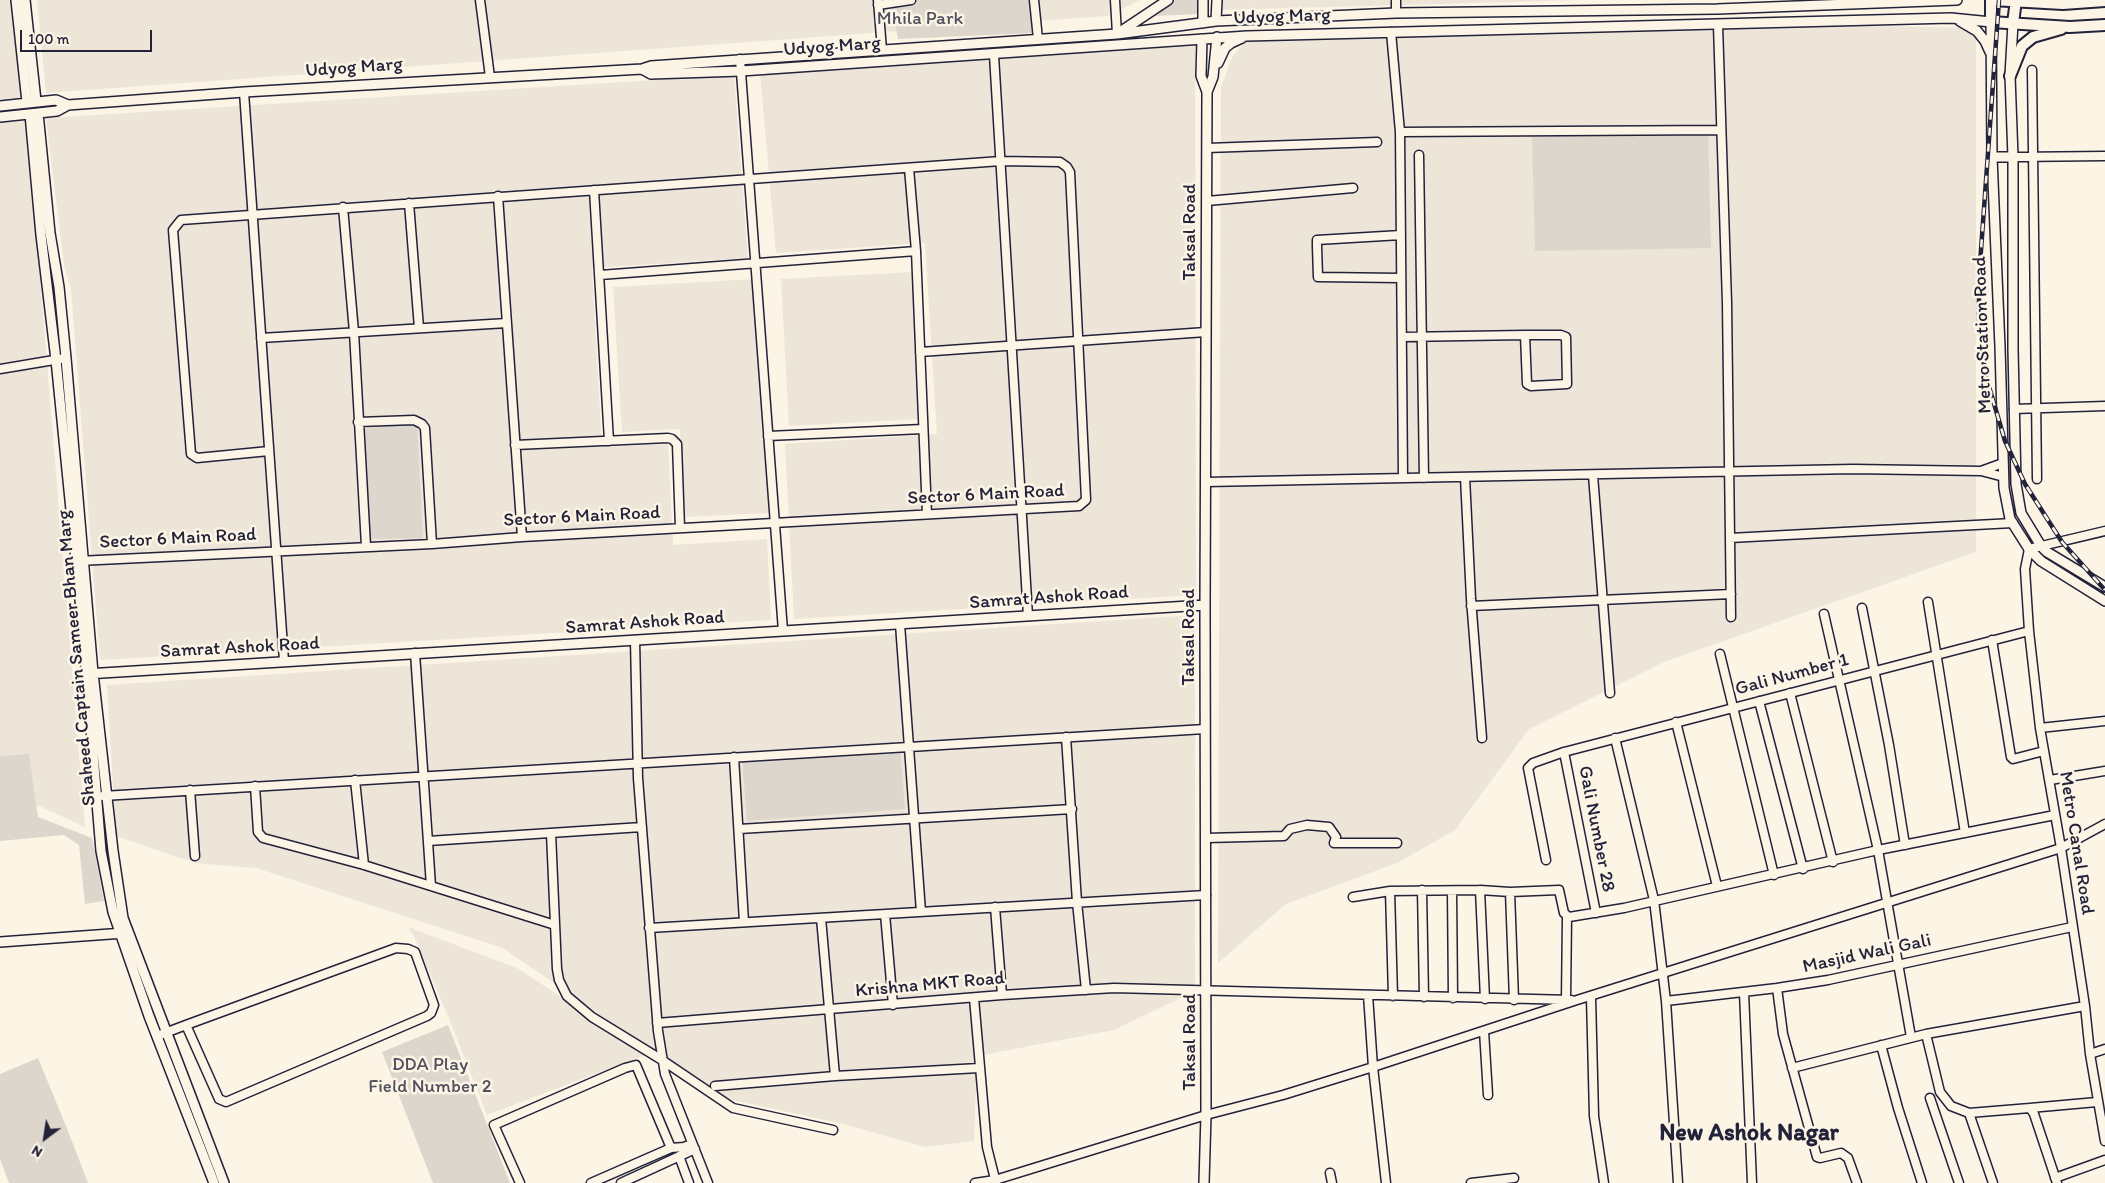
<!DOCTYPE html>
<html>
<head>
<meta charset="utf-8">
<style>
	body { margin:0 }
	#map { position:relative; width:2105px; height:1183px; overflow:hidden; background:#fcf5e5; font-family:Itim,sans-serif }
	canvas { display:block }
	.north { position:absolute; left:20px; top:1113px; width:50px; height:50px; -webkit-text-stroke:4px #fcf5e5; paint-order:stroke; rotate:211deg; font-size:14px; font-weight:700; line-height:20px; text-align:center; color:#22223b }
	.north::after { content:''; display:block; margin:auto; width:18px; height:22px; background:#22223b; clip-path:polygon(50% 0,100% 100%,50% 72%,0 100%) }
	.scale { position:absolute; left:20px; top:30px; width:132px; height:22px; box-sizing:border-box; border:2px solid #22223b; border-top:0; padding-left:6px; font-size:15px; line-height:18px; white-space:nowrap; color:#22223b; -webkit-text-stroke:4px #fcf5e5; paint-order:stroke }
</style>
</head>
<body>
<div id="map">
<canvas width="2105" height="1183"></canvas>
<div class="north">N</div>
<div class="scale">100 m</div>
</div>
<script>
const context = document.querySelector('canvas').getContext('2d');
context.lineJoin = 'round';
function fillPath(path, color) { context.fillStyle = color; context.fill(path, 'evenodd'); }
const toPath = rows => new Path2D(rows.map(r => 'M' + r).join(''));
function strokePath(path, color, width, dash) { context.strokeStyle = color; context.lineWidth = width; context.lineCap = dash ? 'butt' : 'round'; context.setLineDash(dash || []); context.stroke(path); }
function write(font, color, halo, rows, align = 'center') {
  context.font = font + ' Itim,sans-serif'; context.lineWidth = 5; context.setLineDash([]); context.textBaseline = 'middle'; context.strokeStyle = halo; context.fillStyle = color; for (const [text, x, y, turn = 0] of rows) {
    context.save(); context.translate(x, y); context.rotate((+turn || 0) * Math.PI / 180); context.textAlign = isNaN(turn) ? turn : align; if (halo) context.strokeText(text, 0, 0); context.fillText(text, 0, 0); context.restore();
  }
}
fillPath(toPath([
	[0,0,15,0,27,119,85,827,0,788],
	[37,0,1140,0,1107,16,46,93],
	[1221,0,1582,0,1221,10],
	[1868,26,1976,28,1976,552,1664,662,1529,729,1455,830,1397,863,1286,904,1218,963,1221,87,1233,55,1247,41],
	[1195,46,1196,595,794,619,785,444,937,434,925,243,776,253,760,73],
	[734,75,748,258,592,268,602,447,668,444,673,545,767,539,771,620,100,660,71,289,64,265,46,118],
	[913,272,921,419,789,426,781,279],
	[755,279,769,513,685,517,680,429,622,432,613,287],
	[1195,615,1195,991,1114,1030,977,1056,974,1141,925,1147,843,1124,732,1100,679,1069,503,948,256,868,195,863,116,836,107,685],
	[408,927,517,968,648,1054,487,1115,450,1021,414,936]
]), '#ece5d8');
fillPath(toPath([
	[905,0,1029,0,1034,33,898,39,891,3],
	[1175,0,1198,0,1198,14,1155,16],
	[1708,131,1711,248,1535,251,1532,134],
	[417,422,423,538,370,539,363,429],
	[900,747,905,809,747,821,742,758],
	[29,754,38,817,92,838,104,901,85,904,79,845,64,835,0,841,0,756],
	[448,1025,510,1183,433,1183,382,1052],
	[38,1058,68,1131,88,1183,9,1183,0,1159,0,1074]
]), '#dcd6cc');
const minor = toPath([
	[480,0,490,77],
	[878,0,882,50],
	[1034,0,1038,39],
	[1115,0,1117,34],
	[1396,0,1396,13],
	[878,5,911,0],
	[1718,25,1727,303,1731,617],
	[1391,32,1400,132,1403,478],
	[994,55,1028,616],
	[740,59,783,631],
	[2032,70,2037,479],
	[244,92,284,661],
	[1400,132,1721,130],
	[1207,148,1377,142],
	[1419,155,1424,478],
	[2013,157,2105,156],
	[909,168,916,251,927,514],
	[594,190,609,441],
	[498,196,522,537],
	[1207,201,1353,188],
	[409,203,419,328],
	[343,207,354,332,366,546],
	[1401,235,1317,240,1317,246,1318,277,1401,278],
	[600,275,916,251],
	[1402,337,1525,335,1527,384,1531,386,1567,384,1566,337,1561,335,1525,335],
	[261,338,507,323],
	[920,352,1206,332],
	[0,369,66,358],
	[2014,409,2105,406],
	[358,422,414,420,422,424,425,428,432,544],
	[768,436,923,429],
	[515,445,668,438,672,439,677,444,680,528],
	[2003,463,1981,471,2004,477],
	[1593,475,1610,693],
	[1465,477,1471,599,1482,738],
	[1206,482,1853,469,1981,471],
	[2105,531,2029,549,2025,569,2029,631,2040,728,2061,848,2085,1006,2090,1054,2105,1141],
	[1730,538,2013,523],
	[78,561,432,544,522,537,1079,506,1086,500,1070,172,1067,167,1060,162,1001,161,181,220,173,230,191,454,197,458,269,451],
	[1928,602,1965,833],
	[1471,606,1731,594],
	[1862,608,1889,745,1905,845],
	[1824,614,1878,850,1911,1037],
	[900,624,921,912],
	[635,640,638,778,658,1031,665,1074,708,1183],
	[1992,640,2011,757,2013,759,2044,751],
	[415,653,431,886],
	[1720,654,1774,875],
	[1790,693,1833,862],
	[1759,701,1803,869],
	[1676,722,1717,886],
	[2040,728,2105,721],
	[1066,737,1077,902,1086,990],
	[1615,738,1654,900,1666,1001,1678,1183],
	[1564,752,1596,913],
	[734,757,744,922],
	[355,780,364,865],
	[2050,780,2105,771],
	[255,786,258,832,263,838,364,865,555,925],
	[190,790,195,856],
	[103,796,1205,729],
	[739,829,1072,809],
	[551,833,557,969,559,980,567,996,592,1017,662,1060,733,1108,833,1130],
	[1206,838,1284,836,1290,829,1307,825,1329,827,1336,837,1334,843,1397,843],
	[428,841,642,827],
	[1546,860,1528,768,1533,763,1564,752,2029,631],
	[1422,890,1424,997],
	[1480,890,1485,999],
	[1390,891,1393,996],
	[1452,891,1453,998],
	[1510,892,1514,1000],
	[1353,897,1390,891,1480,890,1510,892,1559,890,1564,913,1569,917,1624,908,1878,850,2055,815],
	[995,907,1002,995],
	[885,914,893,1005],
	[821,918,835,1076,979,1068],
	[649,928,1206,895],
	[1777,988,1783,1034,1817,1157,1820,1158,1841,1153,1848,1158,1857,1183],
	[1744,992,1752,1183],
	[1368,995,1373,1067,1386,1183],
	[1591,997,1594,1116,1604,1183],
	[974,998,987,1147,996,1183],
	[1566,1000,1567,916],
	[1666,1001,1777,988,1828,980,2072,927],
	[657,1023,1002,995,1114,988,1571,1000],
	[1484,1031,1488,1095],
	[1926,1034,1940,1092,1951,1106,1969,1113,2030,1108,2034,1114,2057,1183],
	[157,1036,186,1025,396,948,408,949,415,952,434,1005,431,1013,427,1016,226,1102,219,1099,186,1025],
	[1881,1045,1898,1108,1922,1183],
	[2090,1054,2105,1049],
	[1792,1068,1926,1034,2085,1006],
	[715,1086,835,1076],
	[1930,1098,1959,1183],
	[2030,1108,2097,1102],
	[1969,1113,1993,1183],
	[679,1156,689,1183],
	[1330,1173,1332,1183],
	[2055,1178,2105,1160],
	[520,1183,494,1125,625,1068,636,1065,671,1148],
	[591,1183,671,1148,684,1147,692,1144],
	[621,1183,695,1149],
	[975,1183,995,1180,1206,1115,1283,1095,1373,1067,1577,1000,2061,848,2105,824],
	[1471,1183,1514,1178]
]);
const tertiary = toPath([
	[16,0,27,102],
	[25,0,36,101],
	[1203,0,1203,23],
	[1216,21,1217,0],
	[1960,21,1977,31,1985,41,1990,52],
	[2013,23,2010,76,2013,157,2013,349,2016,484,2021,513,2041,546,2047,552,2105,587],
	[1120,32,1168,0],
	[1202,39,1201,76,1207,92,1205,605,1206,1115,1204,1183],
	[1218,63,1225,48,1231,43,1242,38],
	[642,69,651,74,741,71,1247,36,1951,18,1991,22,1992,157,2000,347,2004,488,2010,519,2029,549,2041,561,2105,601],
	[1207,92,1213,77,1217,37],
	[0,106,56,100,68,105],
	[38,113,50,233,59,287,66,358,93,673,113,851,123,918,224,1183],
	[30,114,41,235,56,360,82,620,101,851,113,912,149,1016,214,1183],
	[0,117,57,111,68,105,244,92,642,69,651,66,1117,34,1216,21,1396,13,1717,9,1957,0],
	[1992,157,2013,157],
	[86,674,1205,605],
	[0,942,124,933]
]);
const secondary = toPath([
	[1991,0,1991,22,2070,27,2105,25],
	[1992,0,2063,4,2105,1],
	[2013,23,2016,0],
	[2010,76,2022,46,2033,37,2061,29]
]);
strokePath(minor, '#22223b', 11);
strokePath(tertiary, '#22223b', 12);
strokePath(secondary, '#22223b', 14);
strokePath(minor, '#fcf5e5', 8);
strokePath(tertiary, '#fcf5e5', 9);
strokePath(secondary, '#fcf5e5', 10);
const rail = toPath([
	[1999,0,1979,278,1979,326,1985,373,2005,441,2025,484,2062,542,2105,590]
]);
strokePath(rail, '#22223b', 4.5);
strokePath(rail, '#fcf5e5', 2.5, [8]);
write('19px', '#22223b', '#fcf5e5', [
	["Udyog Marg",1282,17,-2],
	["Udyog Marg",832,47,-4],
	["Udyog Marg",354,68,-4],
	["Taksal Road",1190,232,-90],
	["Metro Station Road",1983,335,-92],
	["Sector 6 Main Road",986,495,-3],
	["Sector 6 Main Road",582,517,-3],
	["Sector 6 Main Road",178,539,-3],
	["Samrat Ashok Road",1049,598,-4],
	["Samrat Ashok Road",645,623,-4],
	["Taksal Road",1189,637,-90],
	["Samrat Ashok Road",240,648,-3],
	["Shaheed Captain Sameer Bhan Marg",77,658,-95],
	["Gali Number 1",1792,675,-15],
	["Gali Number 28",1596,829,79],
	["Metro Canal Road",2076,843,81],
	["Masjid Wali Gali",1867,954,-12],
	["Krishna MKT Road",930,985,-5],
	["Taksal Road",1190,1042,-90]
]);
write('19px', '#504f5f', '#fcf5e5', [
	["Mhila Park",920,19],
	["DDA Play",430,1065],
	["Field Number 2",430,1087]
]);
write('bold 24px', '#22223b', '#fcf5e5', [
	["New Ashok Nagar",1749,1134]
]);
</script>
</body>
</html>
